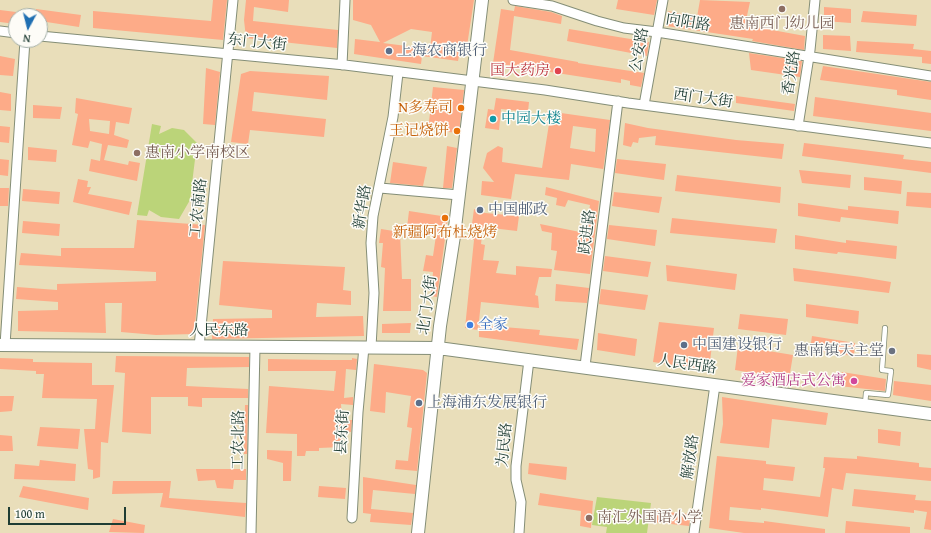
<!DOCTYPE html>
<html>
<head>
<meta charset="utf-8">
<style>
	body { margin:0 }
	#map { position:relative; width:931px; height:533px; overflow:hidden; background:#e9deba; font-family:"Gentium Book Plus",serif }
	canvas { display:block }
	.north { position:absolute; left:8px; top:8px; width:40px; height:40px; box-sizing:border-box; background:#fdfcf7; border:1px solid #a4b0a9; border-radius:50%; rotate:187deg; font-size:11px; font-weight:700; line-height:16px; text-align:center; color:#1f3d34 }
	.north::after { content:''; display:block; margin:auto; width:14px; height:18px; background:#1f6fb2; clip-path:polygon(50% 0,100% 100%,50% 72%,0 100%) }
	.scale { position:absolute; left:8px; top:507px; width:118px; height:18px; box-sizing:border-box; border:2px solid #1f3d34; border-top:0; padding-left:5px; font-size:12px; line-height:14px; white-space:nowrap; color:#1f3d34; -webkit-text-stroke:3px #fdfcf7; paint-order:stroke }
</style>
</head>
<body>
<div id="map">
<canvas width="931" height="533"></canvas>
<div class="north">N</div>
<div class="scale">100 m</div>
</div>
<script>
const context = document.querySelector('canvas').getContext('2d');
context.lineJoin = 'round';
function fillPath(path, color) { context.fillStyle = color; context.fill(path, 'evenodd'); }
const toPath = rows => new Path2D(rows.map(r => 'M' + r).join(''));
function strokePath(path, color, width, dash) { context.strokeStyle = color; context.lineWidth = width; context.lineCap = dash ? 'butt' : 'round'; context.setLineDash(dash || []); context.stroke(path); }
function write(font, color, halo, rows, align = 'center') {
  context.font = font + ' "Gentium Book Plus","Noto Serif SC",serif'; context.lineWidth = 3; context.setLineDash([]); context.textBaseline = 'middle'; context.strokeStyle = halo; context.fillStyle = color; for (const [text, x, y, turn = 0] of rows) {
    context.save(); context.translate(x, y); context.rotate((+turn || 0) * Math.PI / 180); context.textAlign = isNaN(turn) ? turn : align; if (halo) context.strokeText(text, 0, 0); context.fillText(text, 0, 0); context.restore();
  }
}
fillPath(toPath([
	[152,124,161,126,159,134,172,128,184,130,197,143,190,200,179,219,161,217,149,210,147,216,137,215],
	[597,497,651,503,647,533,606,533,607,527,592,525]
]), '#bbd479');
fillPath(toPath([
	[213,0,227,0,223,40,93,28,93,11,211,21],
	[246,0,289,0,288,12,254,7,253,21,338,30,337,48,246,38,244,20],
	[353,0,474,0,467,46,461,45,458,61,422,56,421,64,354,54,355,39,380,42,371,25,353,20],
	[411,29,432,32,430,49,383,43],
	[618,0,657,0,654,15,616,9],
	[700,0,750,2,745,25,805,36,804,50,752,41,753,39,667,26,668,11,697,17],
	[515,6,551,12,562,16,561,24,514,16,510,50,578,62,578,63,644,73,641,87,630,85,630,81,621,79,621,83,493,63,501,9,514,11],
	[824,7,851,9,851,23,824,21],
	[36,9,81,15,79,27,40,21,40,16,35,16],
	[0,10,16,12,16,24,0,22],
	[863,11,917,15,916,26,861,22],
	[569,29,649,42,647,56,567,41],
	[823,35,850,36,851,51,823,49],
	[857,41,914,44,913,49,931,51,931,64,922,63,922,57,856,52],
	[749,53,802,61,800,77,751,70],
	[0,56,15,59,13,76,0,75],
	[823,66,931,82,931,100,897,95,897,90,820,80],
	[206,68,220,72,215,125,203,124],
	[250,71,329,76,327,100,254,92,252,111,326,119,324,137,250,130,248,144,231,142,241,74],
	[433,87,464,90,459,133,428,130],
	[0,92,11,94,11,111,0,110],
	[736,96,795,104,794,111,736,103],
	[815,97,931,113,931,131,813,116],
	[76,98,132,108,129,124,116,122,114,135,129,140,127,148,108,145,104,160,128,165,129,161,140,163,137,181,89,171,91,159,100,161,102,144,90,141,88,148,72,145,78,114,75,113],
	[89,119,110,121,109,134,90,131],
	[496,98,529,102,528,112,501,109,499,130,485,128,488,109,494,110],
	[33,105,62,107,60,119,33,118],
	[547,111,610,120,603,171,603,169,571,164,569,180,515,174,511,199,481,195,482,181,494,182,483,168,487,153,498,146,503,148,502,162,542,168,549,124,546,123],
	[573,126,596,129,595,152,570,148],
	[625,123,648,128,736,140,784,144,782,159,655,145,656,136,639,138,638,143,633,142,631,147,623,145],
	[0,126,10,127,9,143,0,142],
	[804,143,904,155,903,159,931,162,931,173,802,156],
	[447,146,457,148,452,188,443,188],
	[28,147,57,150,56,162,28,160],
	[0,159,9,160,8,176,0,175],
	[617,159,666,164,664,180,615,173],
	[393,162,427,167,423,186,390,183],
	[799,170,851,175,850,188,802,183],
	[677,175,781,187,780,203,675,191],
	[864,177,902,181,901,194,864,190],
	[78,179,88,181,87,187,91,187,88,194,132,202,129,215,73,202],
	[546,187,599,201,590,274,554,270,557,251,551,250,552,233,542,231,540,224,585,233,590,205,568,200,565,207,556,205,557,198,545,195],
	[0,188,9,188,8,206,0,206],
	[23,189,60,192,59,204,22,201],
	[614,192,662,197,659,213,612,206],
	[907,192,931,193,931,208,906,206],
	[798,203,848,210,848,206,899,211,898,224,841,217,840,222,798,216],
	[474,209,485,213,519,216,517,231,483,227,481,244,485,245,483,260,499,261,496,273,516,275,516,266,552,269,551,277,539,277,535,295,538,296,539,308,481,302,478,330,465,328,474,240,470,239],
	[409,211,448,217,437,297,431,296,433,272,423,271,426,255,433,256,437,229,419,227,417,238,406,236],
	[672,218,777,229,775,243,670,233],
	[137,220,205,225,194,334,156,335,121,332,122,303,105,303,106,333,18,331,18,311,58,310,58,302,16,299,17,287,57,290,57,284,156,281,156,272,19,265,21,253,61,256,61,248,134,248],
	[23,221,60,224,59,236,22,233],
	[609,225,657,230,655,246,607,239],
	[381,229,400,232,402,279,411,279,411,311,383,311,385,268,381,267,383,243,379,243],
	[795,235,846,243,846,240,897,246,896,259,838,252,837,254,795,249],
	[605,256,651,262,648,277,603,271],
	[223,261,345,267,343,290,351,291,351,305,317,303,316,317,363,316,364,336,212,339,213,319,272,318,272,310,219,305],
	[666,265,737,274,735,290,667,281],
	[793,268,861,277,891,282,889,293,794,281],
	[556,284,589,288,587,303,555,301],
	[601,289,648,295,645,310,599,304],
	[806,304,859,311,858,324,806,317],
	[740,314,788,319,786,335,738,329],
	[659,322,714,328,709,370,653,362],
	[411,323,410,333,382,333,382,324],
	[479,325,540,330,539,335,579,339,577,350,479,337],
	[598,333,637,339,635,356,597,350],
	[812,336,855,343,854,356,810,350],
	[738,346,793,355,789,379,735,370],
	[917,354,931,355,931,370,917,367],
	[116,356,249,357,249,367,187,368,186,386,248,389,248,398,202,398,202,407,188,406,188,397,151,397,151,434,122,432,125,373,115,372],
	[0,358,33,359,33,362,92,363,92,385,114,385,108,443,101,442,100,477,93,479,93,470,88,469,84,429,95,429,97,399,42,398,44,374,36,374,36,371,0,369],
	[352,358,357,359,356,370,346,369,344,398,353,397,353,405,341,404,342,420,352,420,351,432,341,431,342,447,319,448,319,451,306,451,305,456,297,456,297,434,266,433,269,386,334,391,336,371,268,371,268,359,327,360,352,360],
	[374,364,423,370,427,373,417,471,395,469,396,460,408,461,412,428,407,427,411,396,386,392,385,413,370,411],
	[842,372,886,379,885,391,839,386],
	[894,381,931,385,931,401,893,395],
	[0,396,14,396,12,411,0,412],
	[722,397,828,413,826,425,772,419,769,448,720,443,723,424],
	[245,405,248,405,247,454,244,454],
	[40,427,80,429,78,449,37,446],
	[878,429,901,432,900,446,878,443],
	[0,435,12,436,13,451,0,451],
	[267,450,292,451,291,481,283,481,283,463,267,459],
	[717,456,766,461,766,464,795,467,793,481,764,478,763,490,820,497,825,468,823,468,824,457,857,459,857,456,919,463,919,467,931,468,931,481,846,473,843,490,832,488,828,517,761,508,761,510,730,507,729,520,764,523,764,521,825,529,825,533,744,533,709,528],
	[40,460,76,464,75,481,14,479,15,464,39,466],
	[529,463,567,467,566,480,528,474],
	[196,469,246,469,246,480,234,480,233,489,217,488,215,480,198,481],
	[363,477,416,485,415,494,373,490,371,509,413,513,411,525,370,522,371,514,363,513],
	[113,481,171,481,169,498,246,503,245,517,160,507,163,493,112,494],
	[23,486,89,498,88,510,19,497],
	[319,486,346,488,345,499,318,497],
	[854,489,916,495,915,500,931,501,931,530,924,529,927,512,914,510,914,513,852,506],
	[540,493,593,501,591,528,580,526,581,511,538,505],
	[654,511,691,514,689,526,653,522],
	[113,519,145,525,144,533,109,532],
	[846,521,910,527,910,533,845,533]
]), '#fdab88');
const service = toPath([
	[865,405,866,393,888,395,891,371,882,370,885,328]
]);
const minor = toPath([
	[513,0,552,6,597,21,624,28,657,32,931,76],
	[0,31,16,33],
	[40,36,345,65,545,90,628,103,931,143],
	[342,65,345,0],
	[644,105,663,0],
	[798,126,810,50,815,0],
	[380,188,459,195],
	[5,345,25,40],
	[199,347,233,0],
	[371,347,374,293,371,243,373,216,393,117,398,73],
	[585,366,618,101],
	[352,518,358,412,364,347],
	[251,533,255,347],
	[519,533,521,502,516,480,516,466,529,360],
	[694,533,715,385]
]);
const tertiary = toPath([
	[0,345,438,348,931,414],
	[418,533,440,326,454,236,482,0]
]);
strokePath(service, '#848e77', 6);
strokePath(minor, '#848e77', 11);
strokePath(tertiary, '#848e77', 14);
strokePath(service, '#fff', 4.5);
strokePath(minor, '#fff', 9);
strokePath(tertiary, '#fff', 12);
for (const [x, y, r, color] of [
	[782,9,4,"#8d6e63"],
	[389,51,4,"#5c6f8a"],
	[558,71,4,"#e0444e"],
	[461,108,4,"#e8710a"],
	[493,119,4,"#0f9aa8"],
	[457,131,4,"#e8710a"],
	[137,153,4,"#8d6e63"],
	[480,210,4,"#5c6f8a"],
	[445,218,4,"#e8710a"],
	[470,325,4,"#3f7fe0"],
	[684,345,4,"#5c6f8a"],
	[892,351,4,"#6b7280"],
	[854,381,4,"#d1479c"],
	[419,403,4,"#5c6f8a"],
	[589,518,4,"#8d6e63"]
]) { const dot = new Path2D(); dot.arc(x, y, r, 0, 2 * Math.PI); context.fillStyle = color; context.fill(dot); strokePath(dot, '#fdfcf7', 1.5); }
write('15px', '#1f3d34', '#fdfcf7', [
	["向阳路",688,23,9],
	["东门大街",257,43,6],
	["公安路",640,50,-80],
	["香光路",792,73,-81],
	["西门大街",703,99,8],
	["新华路",363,207,-81],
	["工农南路",199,208,-84],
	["跃进路",588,232,-83],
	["北门大街",428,305,-82],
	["人民东路",219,331],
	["人民西路",687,365,8],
	["县东街",343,432,-87],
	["工农北路",239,440,-89],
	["为民路",505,445,-84],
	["解放路",691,457,-82]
]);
write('15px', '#785e54', '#fdfcf7', [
	["惠南西门幼儿园",782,24,"center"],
	["惠南小学南校区",145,153],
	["南汇外国语小学",597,518]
], 'left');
write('15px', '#4e5e75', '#fdfcf7', [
	["上海农商银行",397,51],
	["中国邮政",488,210],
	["中国建设银行",692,345],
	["上海浦东发展银行",427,403]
], 'left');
write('15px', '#be3a42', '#fdfcf7', [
	["国大药房",550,71]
], 'right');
write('15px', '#c56008', '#fdfcf7', [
	["N多寿司",453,108],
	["王记烧饼",449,131],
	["新疆阿布杜烧烤",445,233,"center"]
], 'right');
write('15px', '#0d838f', '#fdfcf7', [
	["中园大楼",501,119]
], 'left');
write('15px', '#366cbe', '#fdfcf7', [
	["全家",478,325]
], 'left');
write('15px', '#5b616d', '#fdfcf7', [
	["惠南镇天主堂",884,351]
], 'right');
write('15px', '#b23c85', '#fdfcf7', [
	["爱家酒店式公寓",846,381]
], 'right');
</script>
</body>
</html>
